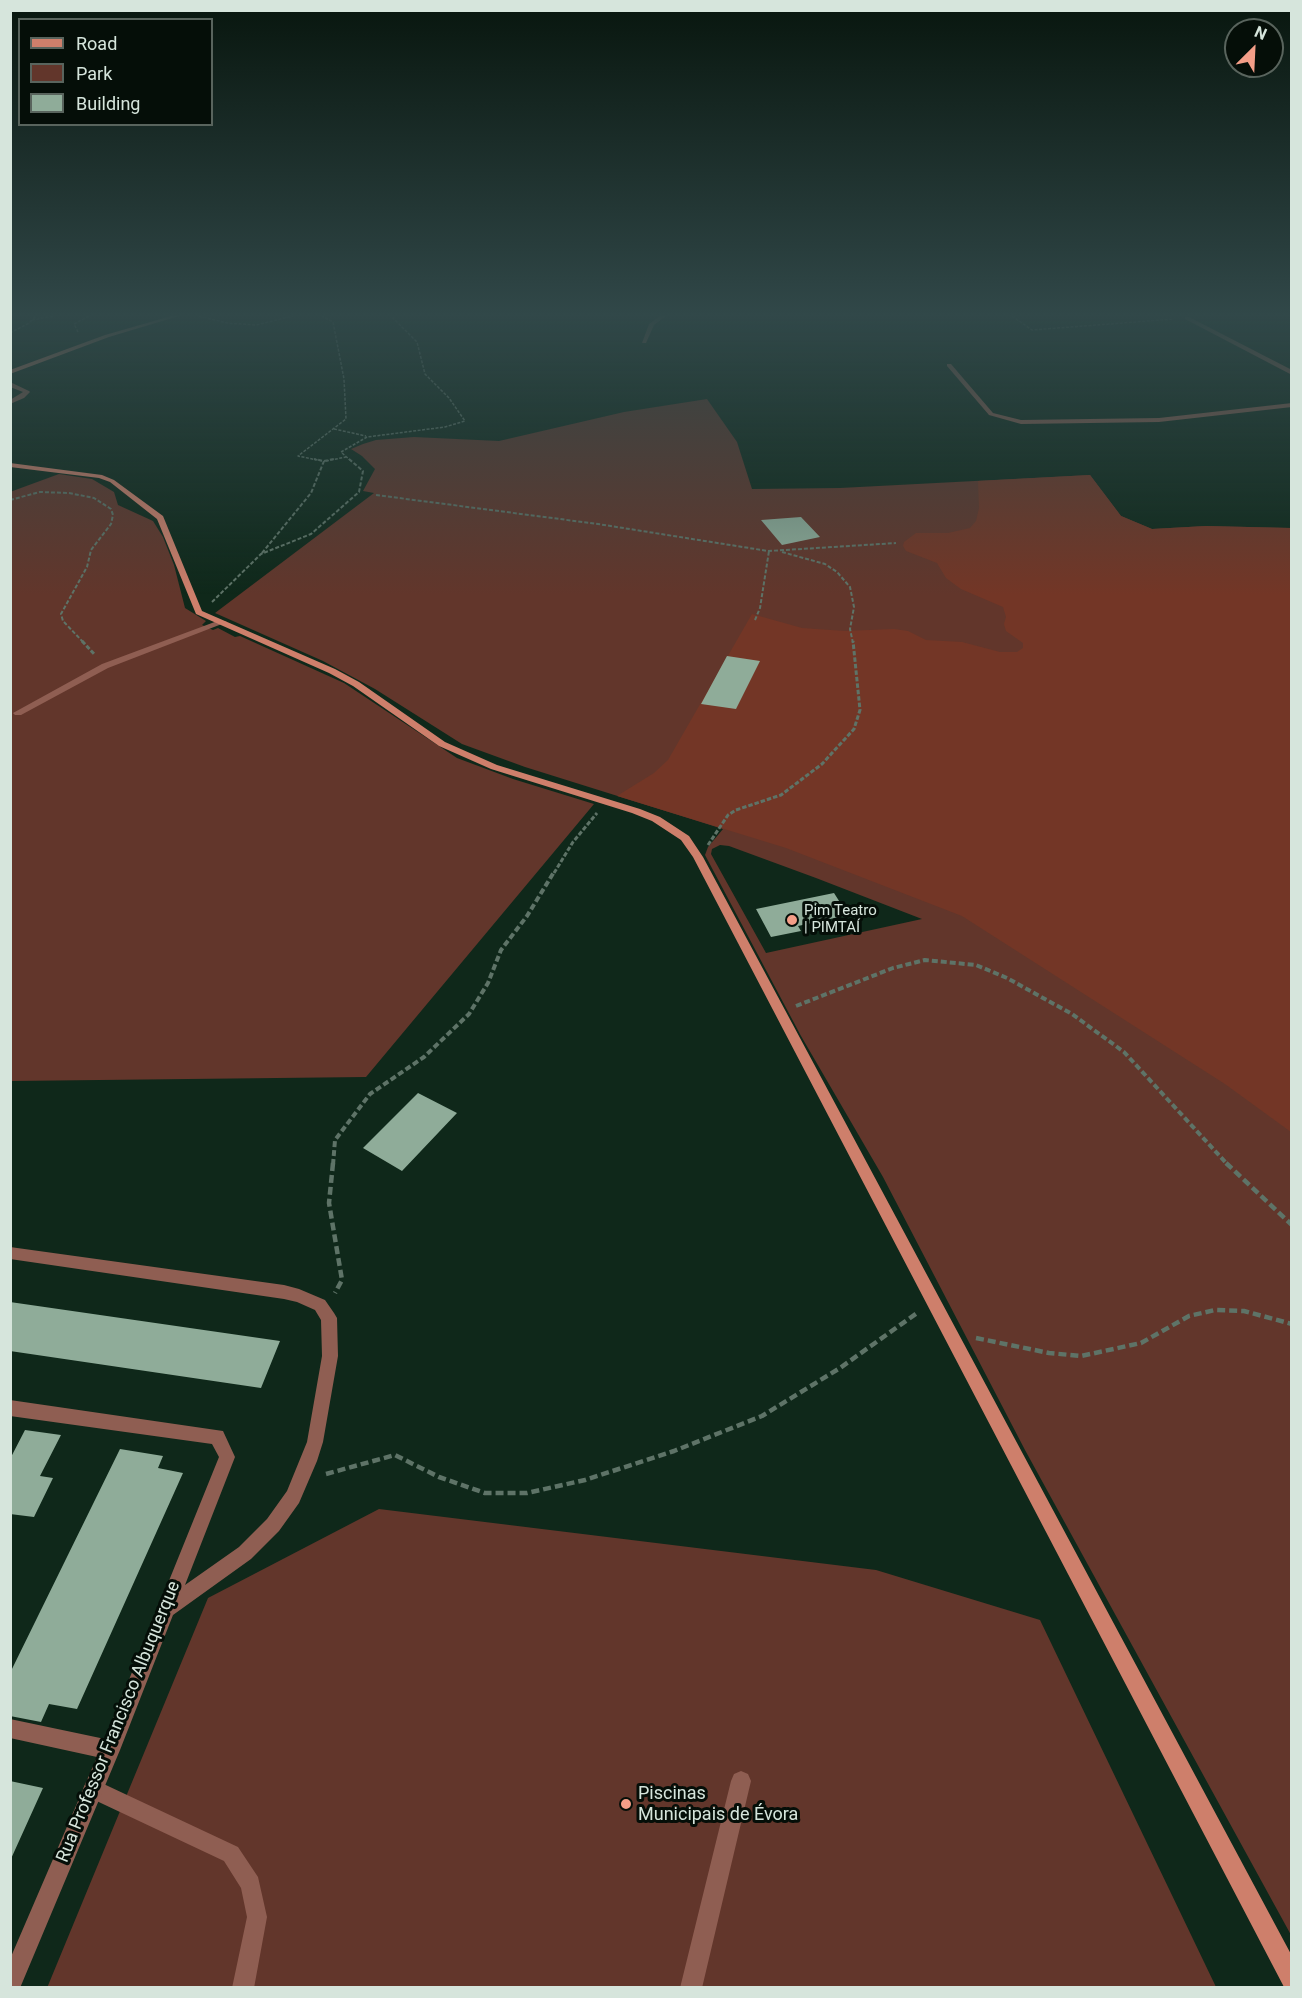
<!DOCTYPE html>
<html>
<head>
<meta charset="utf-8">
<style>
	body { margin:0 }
	#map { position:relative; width:1302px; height:1998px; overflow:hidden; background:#0f281a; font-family:Roboto,sans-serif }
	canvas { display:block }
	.frame { position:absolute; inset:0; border:12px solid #d6e5dc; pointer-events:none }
	.legend { position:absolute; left:18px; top:18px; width:195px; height:108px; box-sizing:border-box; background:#050e08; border:2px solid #59645d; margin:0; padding:8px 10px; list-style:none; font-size:18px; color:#d6e5dc }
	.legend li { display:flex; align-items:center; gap:12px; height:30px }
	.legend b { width:30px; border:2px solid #59645d }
	.north { position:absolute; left:1224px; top:18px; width:60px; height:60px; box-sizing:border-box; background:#050e08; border:2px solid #59645d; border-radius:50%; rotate:24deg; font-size:16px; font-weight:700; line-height:24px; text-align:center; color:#d6e5dc }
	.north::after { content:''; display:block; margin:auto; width:21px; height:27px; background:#f49e88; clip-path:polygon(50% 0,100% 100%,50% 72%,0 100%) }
</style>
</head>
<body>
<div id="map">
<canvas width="1302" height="1998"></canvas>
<div class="frame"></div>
<ul class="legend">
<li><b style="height:8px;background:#ce7f6b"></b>Road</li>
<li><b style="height:16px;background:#62362b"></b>Park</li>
<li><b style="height:16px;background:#8fac99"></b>Building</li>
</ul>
<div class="north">N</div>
</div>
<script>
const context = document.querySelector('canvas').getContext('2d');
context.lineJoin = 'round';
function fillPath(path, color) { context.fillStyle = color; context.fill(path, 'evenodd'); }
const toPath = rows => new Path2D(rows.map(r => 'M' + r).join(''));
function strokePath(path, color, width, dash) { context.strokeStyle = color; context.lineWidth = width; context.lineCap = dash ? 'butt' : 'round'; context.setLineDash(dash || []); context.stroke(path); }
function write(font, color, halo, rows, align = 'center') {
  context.font = font + ' Roboto,sans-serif'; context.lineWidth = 6; context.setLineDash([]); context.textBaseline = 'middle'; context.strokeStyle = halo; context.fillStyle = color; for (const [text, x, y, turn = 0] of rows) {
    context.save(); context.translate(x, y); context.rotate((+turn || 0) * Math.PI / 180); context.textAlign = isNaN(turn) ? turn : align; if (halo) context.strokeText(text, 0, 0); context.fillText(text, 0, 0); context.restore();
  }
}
fillPath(toPath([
	[707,399,737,442,752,489,840,488,1090,475,1121,516,1152,529,1206,526,1291,528,1291,1935,1025,1450,883,1177,801,1036,705,855,708,847,723,829,525,767,462,744,375,689,323,661,215,613,374,493,363,491,375,469,362,456,351,449,363,444,376,440,414,437,499,441,624,412],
	[720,845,729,846,816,878,922,919,766,953,711,854,712,849],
	[59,474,92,479,114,492,118,505,153,521,163,537,174,565,185,608,206,621,202,625,213,630,218,628,235,637,240,636,344,683,457,758,513,779,594,804,366,1077,11,1081,10,492],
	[379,1509,876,1570,1040,1620,1216,1987,47,1988,208,1598]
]), '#62362b');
fillPath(toPath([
	[1090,475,1121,516,1152,529,1206,526,1291,528,1291,1132,1225,1084,962,916,786,848,617,796,654,773,668,760,752,614,802,628,845,631,894,629,908,631,926,640,962,642,1000,652,1017,652,1023,648,1023,643,1006,631,1004,624,1006,617,1003,607,961,589,946,578,937,563,906,551,903,546,904,542,916,533,948,533,970,528,976,521,979,508,978,481]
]), '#733626');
fillPath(toPath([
	[801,517,820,537,782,545,761,520],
	[727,656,760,661,736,709,701,704],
	[834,893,848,915,798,926,801,931,771,937,756,909],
	[418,1093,457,1113,402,1171,363,1148],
	[10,1302,280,1341,261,1388,10,1351],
	[25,1430,61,1435,40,1476,53,1478,34,1517,10,1514,10,1459],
	[120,1449,163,1456,158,1468,183,1473,77,1709,49,1704,41,1722,10,1716,10,1673],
	[10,1781,43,1788,10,1861]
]), '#8fac99');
strokePath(toPath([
	[199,316,227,323,256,325,293,316],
	[1012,316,1032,330,1174,319],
	[32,320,54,316],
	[78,332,74,324,89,316],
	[10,333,29,323,36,316],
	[334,429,366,436],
	[322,461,298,456,346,419,344,379,333,322,322,316],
	[326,461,346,457],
	[351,461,341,452,367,437,445,427,465,421,449,398,425,374,417,342,391,316]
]), '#5e7367', 1.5, [3, 1.5]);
strokePath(toPath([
	[324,461,334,459],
	[376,495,598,524,768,551,896,543],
	[10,500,40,492,69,493,94,498,111,509,113,515,111,524,91,550,87,567,61,614,63,621,84,643],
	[782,552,825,564,837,572,850,587,854,607,850,629,853,643],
	[262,553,311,493,324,461,314,459],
	[212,602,261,554,311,534,359,492,363,471,349,459],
	[755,620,760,608,769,551]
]), '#5e7367', 2, [4, 2]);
strokePath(toPath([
	[82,641,95,655],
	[708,845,728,815,736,810,781,795,822,764,854,729,860,710,853,641],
	[554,873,573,842,597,813]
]), '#5e7367', 3, [4.5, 2]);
strokePath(toPath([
	[796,1006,893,968,925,960,976,965,1007,978,1072,1014,1124,1052,1228,1165],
	[333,1165,335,1140,370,1094,424,1057,469,1014,488,983,501,950,527,916,554,872]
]), '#5e7367', 4, [6, 3]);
strokePath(toPath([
	[333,1163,329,1203,342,1280,335,1293],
	[1226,1163,1292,1225],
	[976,1338,1049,1353,1081,1356,1141,1343,1189,1316,1215,1310,1244,1311,1292,1324],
	[326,1474,395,1455,439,1477,485,1493,527,1493,585,1480,674,1451,762,1416,840,1368,917,1313]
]), '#5e7367', 4.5, [8, 4]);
fillPath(toPath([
	[1185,317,1189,317,1292,370,1292,375,1185,319,1185,317],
	[947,364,951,364,993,413,1021,420,1159,418,1292,403,1292,407,1159,422,1021,424,989,415,947,366,947,364],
	[10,382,29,391,30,392,24,398,10,404,10,400,23,392,10,387,10,382],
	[741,1771,748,1774,751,1781,702,1988,680,1988,731,1781,734,1774,741,1771],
	[93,1779,238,1847,258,1877,267,1917,254,1988,232,1988,247,1917,241,1888,224,1861,86,1796,83,1789,86,1782,93,1779]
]), '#8f5e52');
fillPath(toPath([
	[660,316,666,316,654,325,646,343,642,343,649,324,660,316],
	[220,620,227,622,108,668,21,715,15,715,13,713,102,664,220,620],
	[10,1247,284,1285,299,1289,325,1300,334,1313,337,1318,338,1356,323,1442,317,1461,299,1503,279,1531,251,1559,173,1615,120,1750,20,1988,10,1988,10,1959,97,1757,10,1738,10,1719,105,1739,219,1457,212,1444,10,1416,10,1400,223,1431,235,1457,185,1585,239,1547,267,1519,287,1491,307,1442,322,1356,321,1320,315,1310,297,1302,284,1299,10,1259,10,1247]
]), '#8f5e52');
fillPath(toPath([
	[171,316,179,316,109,337,10,374,10,370,105,335,171,316],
	[10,463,102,475,114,480,163,516,202,611,335,669,359,682,445,742,497,765,640,809,660,817,689,836,703,857,1292,1956,1292,1988,1284,1987,693,857,681,840,652,821,632,813,491,769,439,746,353,686,329,673,196,614,157,519,110,482,99,478,10,467,10,463]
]), '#ce7f6b');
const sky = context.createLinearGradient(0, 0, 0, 595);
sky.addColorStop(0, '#08160e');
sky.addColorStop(0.53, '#314849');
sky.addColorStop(1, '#31484900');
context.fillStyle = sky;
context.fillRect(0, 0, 1302, 595);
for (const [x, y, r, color] of [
	[792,920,6,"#f49e88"],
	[626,1804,6,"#f49e88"]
]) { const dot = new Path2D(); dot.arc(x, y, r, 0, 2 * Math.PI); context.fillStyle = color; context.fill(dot); strokePath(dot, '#050e08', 2); }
write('15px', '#d6e5dc', '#050e08', [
	["Pim Teatro",804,911],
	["| PIMTAÍ",804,928]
], 'left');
write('18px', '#d6e5dc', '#050e08', [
	["Rua Professor Francisco Albuquerque",119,1722,-68]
]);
write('18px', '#d6e5dc', '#050e08', [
	["Piscinas",638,1794],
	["Municipais de Évora",638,1815]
], 'left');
</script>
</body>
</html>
